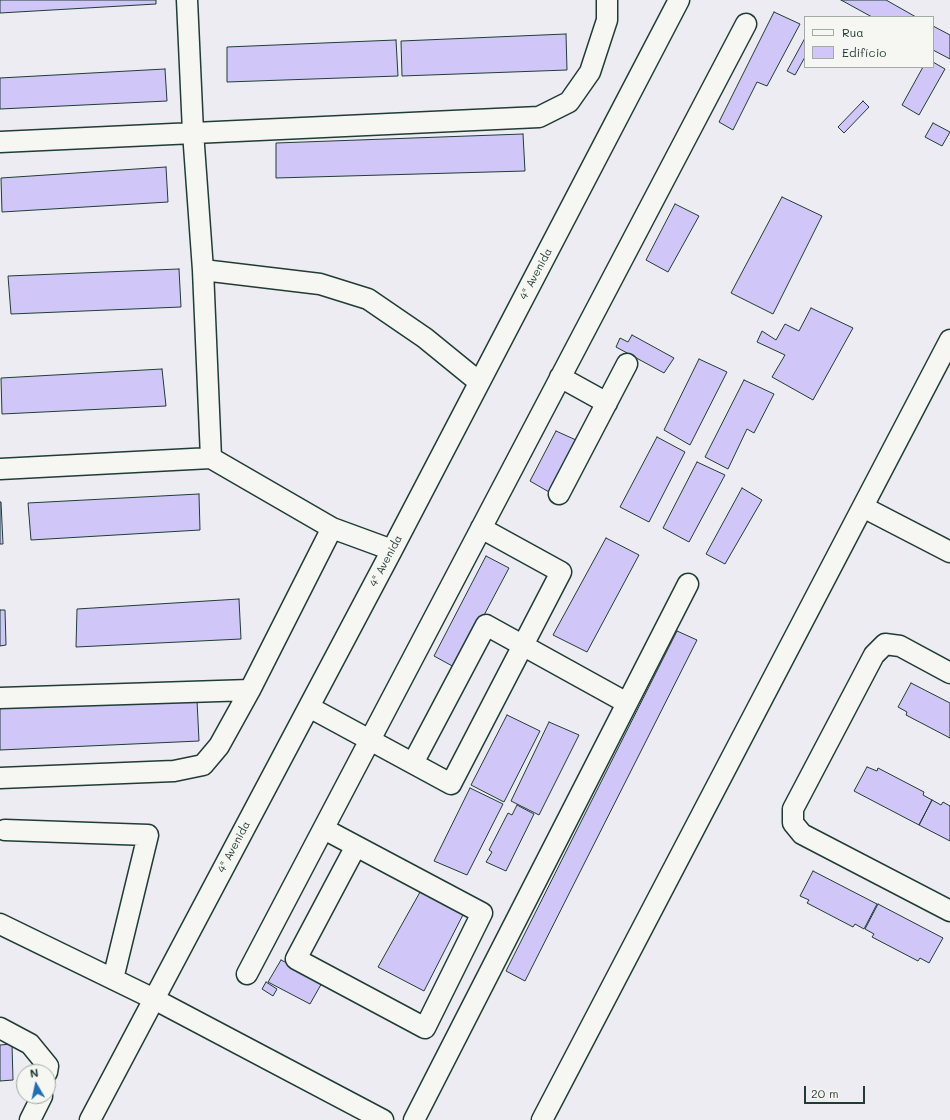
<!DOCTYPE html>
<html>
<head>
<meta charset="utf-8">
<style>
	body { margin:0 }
	#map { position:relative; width:950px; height:1120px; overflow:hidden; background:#eeecf3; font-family:Mali,sans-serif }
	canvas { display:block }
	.legend { position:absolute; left:804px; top:16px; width:130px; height:52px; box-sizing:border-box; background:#f6f6f2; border:1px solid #a0aca6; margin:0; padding:5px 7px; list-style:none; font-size:12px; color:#1f3d34 }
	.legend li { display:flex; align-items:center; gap:8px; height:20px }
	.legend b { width:20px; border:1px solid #a0aca6 }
	.north { position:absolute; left:16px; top:1064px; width:40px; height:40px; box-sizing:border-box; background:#f6f6f2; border:1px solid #a0aca6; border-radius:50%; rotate:351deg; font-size:11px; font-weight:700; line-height:16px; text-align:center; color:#1f3d34 }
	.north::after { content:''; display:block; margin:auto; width:14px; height:18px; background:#1f6fb2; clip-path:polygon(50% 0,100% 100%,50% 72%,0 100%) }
	.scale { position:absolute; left:804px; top:1086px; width:61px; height:18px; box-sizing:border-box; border:2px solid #1f3d34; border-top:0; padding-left:5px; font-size:12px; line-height:14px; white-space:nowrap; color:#1f3d34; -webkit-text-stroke:3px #f6f6f2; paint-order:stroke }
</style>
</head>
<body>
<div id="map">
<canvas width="950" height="1120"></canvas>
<ul class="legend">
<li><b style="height:5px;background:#f6f6f2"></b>Rua</li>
<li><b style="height:11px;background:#d0c6f8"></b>Edifício</li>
</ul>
<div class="north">N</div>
<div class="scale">20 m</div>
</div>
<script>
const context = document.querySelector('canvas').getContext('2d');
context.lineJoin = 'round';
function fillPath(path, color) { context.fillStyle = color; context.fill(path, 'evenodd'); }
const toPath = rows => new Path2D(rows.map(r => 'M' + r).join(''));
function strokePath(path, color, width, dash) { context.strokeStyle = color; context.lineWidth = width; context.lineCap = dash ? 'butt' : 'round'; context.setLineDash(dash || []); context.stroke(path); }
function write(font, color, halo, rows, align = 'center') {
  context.font = font + ' Mali,sans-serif'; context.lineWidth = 3; context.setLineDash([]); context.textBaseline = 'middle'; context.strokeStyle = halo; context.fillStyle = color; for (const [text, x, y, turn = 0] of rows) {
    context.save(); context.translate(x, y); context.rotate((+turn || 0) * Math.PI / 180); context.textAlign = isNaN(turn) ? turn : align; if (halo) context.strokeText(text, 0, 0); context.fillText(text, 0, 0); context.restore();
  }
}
const building = toPath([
	[0,0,156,0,156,4,0,13,0,0],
	[841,0,886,0,916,17,872,17,841,0],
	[774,12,800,24,767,86,757,82,733,130,719,122,774,12],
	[933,26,950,35,950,59,933,50,933,26],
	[566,34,567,70,402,76,401,41,566,34],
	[805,38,805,57,795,75,787,71,805,38],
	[396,40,398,76,227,82,227,47,396,40],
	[933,62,945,69,919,115,902,105,923,67,933,67,933,62],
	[165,69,167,101,0,109,0,78,165,69],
	[863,101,869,107,844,133,838,127,863,101],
	[933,123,950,132,942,146,925,137,933,123],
	[523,134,525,171,276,178,276,143,523,134],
	[166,167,168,202,2,212,1,178,166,167],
	[782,197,822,216,773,314,731,293,782,197],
	[675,204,699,216,668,272,646,260,675,204],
	[179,269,181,307,11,314,8,276,179,269],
	[811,308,853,328,813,400,772,377,785,355,757,342,762,331,776,340,785,324,799,331,811,308],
	[632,335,674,358,664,373,616,347,620,338,628,342,632,335],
	[699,359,727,372,690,445,664,430,699,359],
	[162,369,166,406,2,414,1,378,162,369],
	[744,380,774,394,754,433,747,429,728,469,705,457,744,380],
	[556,431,576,440,549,492,530,481,556,431],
	[657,437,685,452,649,522,620,507,657,437],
	[697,462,725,475,689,542,663,528,697,462],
	[742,488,762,500,725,564,706,554,742,488],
	[199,494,200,530,31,540,28,503,199,494],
	[0,502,1,502,3,544,0,544,0,502],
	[606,538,639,555,587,652,553,635,606,538],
	[486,556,509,568,456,668,434,656,486,556],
	[239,599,241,639,76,647,77,609,239,599],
	[0,610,5,610,6,645,0,646,0,610],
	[677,631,697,640,525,981,506,971,677,631],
	[911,683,950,703,950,738,906,715,907,712,898,707,911,683],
	[197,700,199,741,0,750,0,708,197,700],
	[507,715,540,731,504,802,471,785,507,715],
	[549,722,579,735,539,815,511,801,549,722],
	[867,767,877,771,878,768,924,792,923,795,932,800,919,825,854,791,867,767],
	[470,788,503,804,467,875,434,861,470,788],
	[932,800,941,805,943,802,950,806,950,841,919,825,932,800],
	[517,805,534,814,506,871,486,862,492,852,489,850,508,813,512,815,517,805],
	[813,871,877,904,864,929,855,924,853,927,807,903,809,900,800,896,813,871],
	[424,885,467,907,424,991,378,967,424,885],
	[878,904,943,938,929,963,920,958,918,961,872,937,874,934,865,929,878,904],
	[281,960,323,981,310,1004,268,982,281,960],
	[266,982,277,989,273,996,262,989,266,982],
	[12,1044,13,1080,0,1081,0,1045,12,1044]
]);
fillPath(building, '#d0c6f8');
strokePath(building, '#1f3d34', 1);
const minor = toPath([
	[187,0,193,132,203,270,211,458],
	[0,142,539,117,569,102,590,72,607,20,607,0],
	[203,270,320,284,368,299,425,338,479,382],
	[560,377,607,403],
	[0,469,211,458,332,528,392,550],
	[559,494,627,364],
	[863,507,950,552],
	[950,673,900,646,885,644,874,655,793,809,793,823,802,834,950,911],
	[0,698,250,690],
	[309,707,451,784,561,572,481,528],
	[413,763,486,625,627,703],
	[0,778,174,771,203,765,219,746,250,690,332,528],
	[324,829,482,913,425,1028,296,959,356,846],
	[5,830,148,835,113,979],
	[0,924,154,999,383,1120],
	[247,974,746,24],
	[0,1028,30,1044,48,1066,47,1072],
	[30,1120,42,1096],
	[90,1120,392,550,679,0],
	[414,1120,688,584],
	[542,1120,950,340]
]);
strokePath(minor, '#1f3d34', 23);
strokePath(minor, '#f6f6f2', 20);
write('11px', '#1f3d34', '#f6f6f2', [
	["4ª Avenida",536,274,-62],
	["4ª Avenida",386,561,-62],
	["4ª Avenida",234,847,-62]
]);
</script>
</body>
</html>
